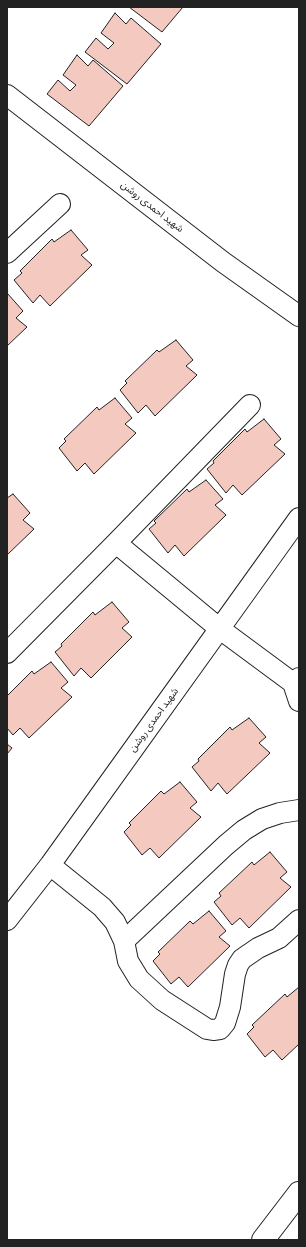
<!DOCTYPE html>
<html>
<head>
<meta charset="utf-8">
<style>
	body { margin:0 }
	#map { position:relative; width:306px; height:1247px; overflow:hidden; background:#fff; font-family:Manrope,sans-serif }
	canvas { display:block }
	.frame { position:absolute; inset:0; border:8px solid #222; pointer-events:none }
</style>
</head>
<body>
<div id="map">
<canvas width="306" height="1247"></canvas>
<div class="frame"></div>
</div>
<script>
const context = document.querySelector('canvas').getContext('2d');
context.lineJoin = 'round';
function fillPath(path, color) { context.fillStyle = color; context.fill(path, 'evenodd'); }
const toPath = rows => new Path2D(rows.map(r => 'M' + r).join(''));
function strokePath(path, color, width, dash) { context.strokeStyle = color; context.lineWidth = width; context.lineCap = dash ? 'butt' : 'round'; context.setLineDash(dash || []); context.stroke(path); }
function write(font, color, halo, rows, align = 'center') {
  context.font = font + ' Manrope,"Noto Sans Arabic",sans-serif'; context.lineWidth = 3; context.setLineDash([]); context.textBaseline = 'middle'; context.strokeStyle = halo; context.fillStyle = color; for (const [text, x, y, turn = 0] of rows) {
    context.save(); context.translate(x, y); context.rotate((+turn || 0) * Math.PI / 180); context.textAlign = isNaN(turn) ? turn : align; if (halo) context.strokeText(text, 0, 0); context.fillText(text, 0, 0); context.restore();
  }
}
const building = toPath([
	[129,7,183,7,162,32,129,7],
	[115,13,126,24,131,18,161,44,127,84,85,52,96,38,108,49,114,43,101,33,115,13],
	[77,55,88,66,93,60,123,86,89,126,47,94,58,80,70,91,76,85,63,75,77,55],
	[71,230,88,250,81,255,92,265,50,306,40,295,33,303,14,280,22,273,20,271,52,239,54,242,71,230],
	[7,293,23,311,16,318,27,327,7,346,7,293],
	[176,340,193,360,186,366,197,375,155,416,146,405,138,413,120,390,127,383,125,381,157,350,159,352,176,340],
	[115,398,132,418,125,424,136,433,94,474,85,463,77,471,59,448,66,441,64,439,97,407,99,410,115,398],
	[264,419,281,439,274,445,285,454,242,495,233,485,226,493,207,469,214,463,213,461,245,429,247,432,264,419],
	[206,480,223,499,215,505,226,515,184,556,175,545,168,553,149,529,156,523,154,521,187,489,189,492,206,480],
	[13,494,30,513,23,520,34,529,7,555,7,498,13,494],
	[112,602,129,622,122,628,132,637,91,678,81,668,74,676,55,652,62,646,61,644,93,612,95,615,112,602],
	[51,662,68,682,61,688,72,697,29,738,20,728,13,735,7,728,7,696,32,671,34,674,51,662],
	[249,718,266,737,259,743,270,753,227,794,218,783,211,791,192,767,199,761,198,759,230,727,232,730,249,718],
	[7,744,12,748,7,754,7,744],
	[180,782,197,802,190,808,201,817,159,858,150,848,142,855,124,832,131,825,129,823,161,791,164,794,180,782],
	[270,852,287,872,280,878,291,887,249,928,240,918,232,925,214,902,221,896,219,893,252,862,254,865,270,852],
	[209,911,226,931,219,937,230,946,188,987,179,977,171,984,153,961,160,954,158,952,190,921,193,924,209,911],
	[299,987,299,1044,282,1060,273,1050,265,1057,247,1034,254,1027,252,1025,285,994,287,997,299,987]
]);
fillPath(building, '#f3c9c0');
strokePath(building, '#222', 1);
const minor = toPath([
	[7,95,223,262,299,316],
	[7,253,60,204],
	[116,543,220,629,293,683,299,678],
	[7,653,116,543,250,405],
	[293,683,299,701],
	[50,865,102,907,115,922,124,941,128,961,139,979,162,1000,207,1029,213,1030,220,1029,225,1023,230,1007,235,974,238,965,242,959,258,948,279,938,299,920],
	[7,920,50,865,299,518],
	[124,941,226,845,244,830,262,819,280,813,299,810]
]);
const major = toPath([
	[263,1240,299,1193]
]);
strokePath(minor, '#222', 22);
strokePath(major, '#222', 24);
strokePath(minor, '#fff', 20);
strokePath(major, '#fff', 22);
write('10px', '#222', '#fff', [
	["شهید احمدی روشن",152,207,38],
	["شهید احمدی روشن",154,720,-54]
]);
</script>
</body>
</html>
